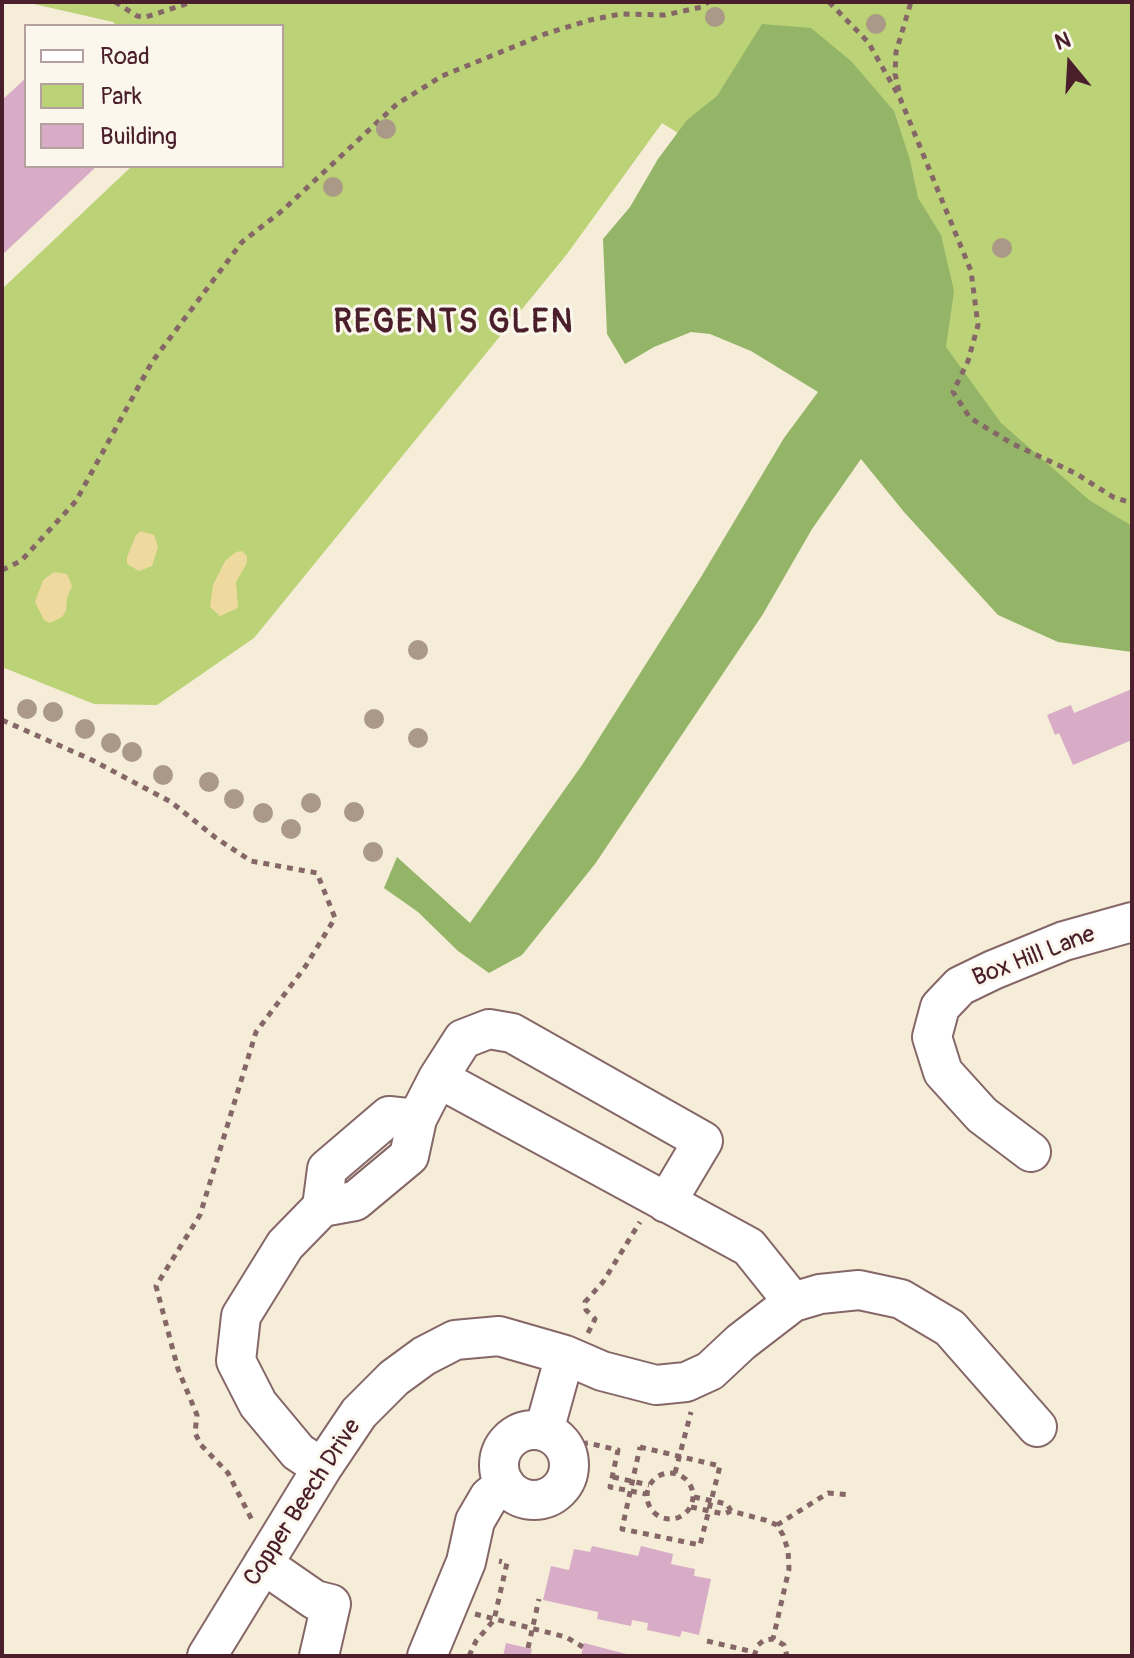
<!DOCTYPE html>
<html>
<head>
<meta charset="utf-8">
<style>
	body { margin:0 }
	#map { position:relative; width:1134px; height:1658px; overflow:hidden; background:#f5edd8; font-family:Pangolin,sans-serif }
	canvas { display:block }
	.frame { position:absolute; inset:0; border:4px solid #4a1f2b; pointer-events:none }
	.legend { position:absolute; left:24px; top:24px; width:260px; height:144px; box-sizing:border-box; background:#fbf7ec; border:2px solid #b4a19f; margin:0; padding:10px 14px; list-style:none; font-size:24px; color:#4a1f2b }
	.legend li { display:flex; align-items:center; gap:16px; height:40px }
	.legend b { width:40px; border:2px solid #b4a19f }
	.north { position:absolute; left:1030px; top:24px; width:80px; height:80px; -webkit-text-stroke:6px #fbf7ec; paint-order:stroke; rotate:342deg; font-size:22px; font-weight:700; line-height:32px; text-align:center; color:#4a1f2b }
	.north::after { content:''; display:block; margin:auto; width:28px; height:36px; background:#4a1f2b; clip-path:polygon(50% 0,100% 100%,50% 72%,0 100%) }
</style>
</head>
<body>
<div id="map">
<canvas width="1134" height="1658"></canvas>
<div class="frame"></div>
<ul class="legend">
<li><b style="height:10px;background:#fff"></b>Road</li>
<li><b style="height:22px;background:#bbd277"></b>Park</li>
<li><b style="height:22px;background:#d8acc7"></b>Building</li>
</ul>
<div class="north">N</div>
</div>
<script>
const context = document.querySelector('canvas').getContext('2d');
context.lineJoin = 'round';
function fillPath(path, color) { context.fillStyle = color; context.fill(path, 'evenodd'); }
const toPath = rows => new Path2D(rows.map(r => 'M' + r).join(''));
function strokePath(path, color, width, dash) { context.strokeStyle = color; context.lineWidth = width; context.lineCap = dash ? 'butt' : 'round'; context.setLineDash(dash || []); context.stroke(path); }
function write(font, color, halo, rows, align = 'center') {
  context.font = font + ' Pangolin,sans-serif'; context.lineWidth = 6; context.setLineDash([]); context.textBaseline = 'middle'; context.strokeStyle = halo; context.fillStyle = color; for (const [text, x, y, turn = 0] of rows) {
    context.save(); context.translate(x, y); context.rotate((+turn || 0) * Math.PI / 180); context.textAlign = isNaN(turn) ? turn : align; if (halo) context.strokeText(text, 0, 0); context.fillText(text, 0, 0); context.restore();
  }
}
fillPath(toPath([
	[25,2,1132,2,1132,581,724,162,662,123,567,254,254,638,157,705,94,704,2,667,2,289,132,166,282,166,282,26,117,26,113,22]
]), '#bbd277');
fillPath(toPath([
	[762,24,811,28,851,61,894,111,910,160,918,198,941,235,954,291,946,347,1001,423,1089,500,1132,526,1132,652,1058,642,998,615,904,512,861,459,812,529,763,614,595,864,522,955,489,973,458,951,418,912,384,888,397,857,470,923,582,765,701,577,784,438,818,392,751,351,710,334,691,332,654,347,625,364,607,334,603,239,630,207,658,159,687,120,717,96]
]), '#94b468');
fillPath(toPath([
	[141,531,154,535,158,547,152,566,139,571,127,564,127,557,136,535],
	[242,551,247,556,247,563,236,582,238,608,220,616,210,607,213,585,225,561,236,552],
	[54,572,67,574,72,586,67,598,66,611,62,617,50,623,44,620,35,602,43,580]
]), '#eeda9e');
fillPath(toPath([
	[26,78,26,166,97,166,2,255,2,100],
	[1132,689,1132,740,1073,765,1059,733,1055,735,1047,715,1071,705,1074,713],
	[592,1546,638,1556,641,1546,673,1554,671,1564,695,1569,694,1576,711,1579,699,1635,682,1631,680,1637,647,1630,648,1623,632,1620,631,1626,597,1619,598,1612,543,1600,551,1566,569,1570,574,1549,590,1552],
	[506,1643,532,1649,530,1656,503,1656],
	[584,1643,630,1655,630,1656,581,1656]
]), '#d8acc7');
const minor = toPath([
	[438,1078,463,1039,489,1029,512,1033,703,1141,666,1203],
	[1031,1152,982,1115,943,1072,932,1037,940,1007,960,986,993,970,1064,941,1132,922],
	[322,1207,327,1169,389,1116,417,1119,438,1078,749,1247,793,1302],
	'499 1465a35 35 0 1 1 70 0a35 35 0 1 1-70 0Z',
	[544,1431,565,1355],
	[322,1468,298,1452,258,1404,236,1361,241,1316,285,1245,322,1207,355,1201,409,1156,417,1119],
	[263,1564,315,1600,331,1604,319,1656],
	[207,1656,322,1468,359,1413,394,1378,424,1356,455,1340,499,1336,565,1355,602,1371,656,1385,686,1382,710,1371,741,1342,793,1302,820,1294,859,1290,901,1299,950,1328,1037,1427],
	[427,1656,466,1562,475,1521,489,1497,505,1484]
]);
strokePath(minor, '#866768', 42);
strokePath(toPath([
	[115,2,137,16,146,17,192,2],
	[829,2,868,42,900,98,971,271,978,325,968,361,953,392,970,418,1013,444,1075,473,1113,497,1132,503],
	[899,91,895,74,896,52,911,2],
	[2,570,21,561,76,501,152,362,242,242,283,210,397,104,442,76,545,34,590,20,621,14,665,15,702,7,708,2],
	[2,720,92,760,171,802,216,838,251,861,317,873,335,918,305,967,256,1032,200,1215,156,1286,178,1369,197,1415,195,1433,201,1445,228,1473,253,1522],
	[588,1333,595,1319,586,1310,585,1302,603,1282,640,1222],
	[570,1445,588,1443,618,1450,610,1487,646,1494],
	[640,1447,720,1466,700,1545,622,1529,640,1447],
	'647 1496a23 23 0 1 1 46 0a23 23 0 1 1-46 0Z',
	[675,1473,691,1412],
	[613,1477,649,1485],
	[694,1497,727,1504,731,1511],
	[691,1507,724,1514,731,1511,765,1520,777,1525,783,1535,788,1550,789,1569,773,1639],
	[777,1525,828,1493,851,1495],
	[475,1614,566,1637,583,1647],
	[707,1641,754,1652],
	[528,1648,539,1599],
	[469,1656,476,1641,494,1620,507,1563,499,1561],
	[754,1656,758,1645,764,1640,773,1639,784,1645,787,1656]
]), '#866768', 5, [6, 6]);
strokePath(minor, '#fff', 38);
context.fillStyle = '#aa9986';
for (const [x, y] of [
	[715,17],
	[876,24],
	[386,129],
	[333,187],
	[1002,248],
	[418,650],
	[27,709],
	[53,712],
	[374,719],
	[85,729],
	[418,738],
	[111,743],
	[132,752],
	[163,775],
	[209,782],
	[234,799],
	[311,803],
	[354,812],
	[263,813],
	[291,829],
	[373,852]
]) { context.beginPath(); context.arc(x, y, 10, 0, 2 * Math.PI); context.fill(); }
write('24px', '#4a1f2b', '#fbf7ec', [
	["Box Hill Lane",1034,957,-21],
	["Copper Beech Drive",303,1503,-57]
]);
context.letterSpacing = '2px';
write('bold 32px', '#4a1f2b', '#fbf7ec', [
	["REGENTS GLEN",454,324]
]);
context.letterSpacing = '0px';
</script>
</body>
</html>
